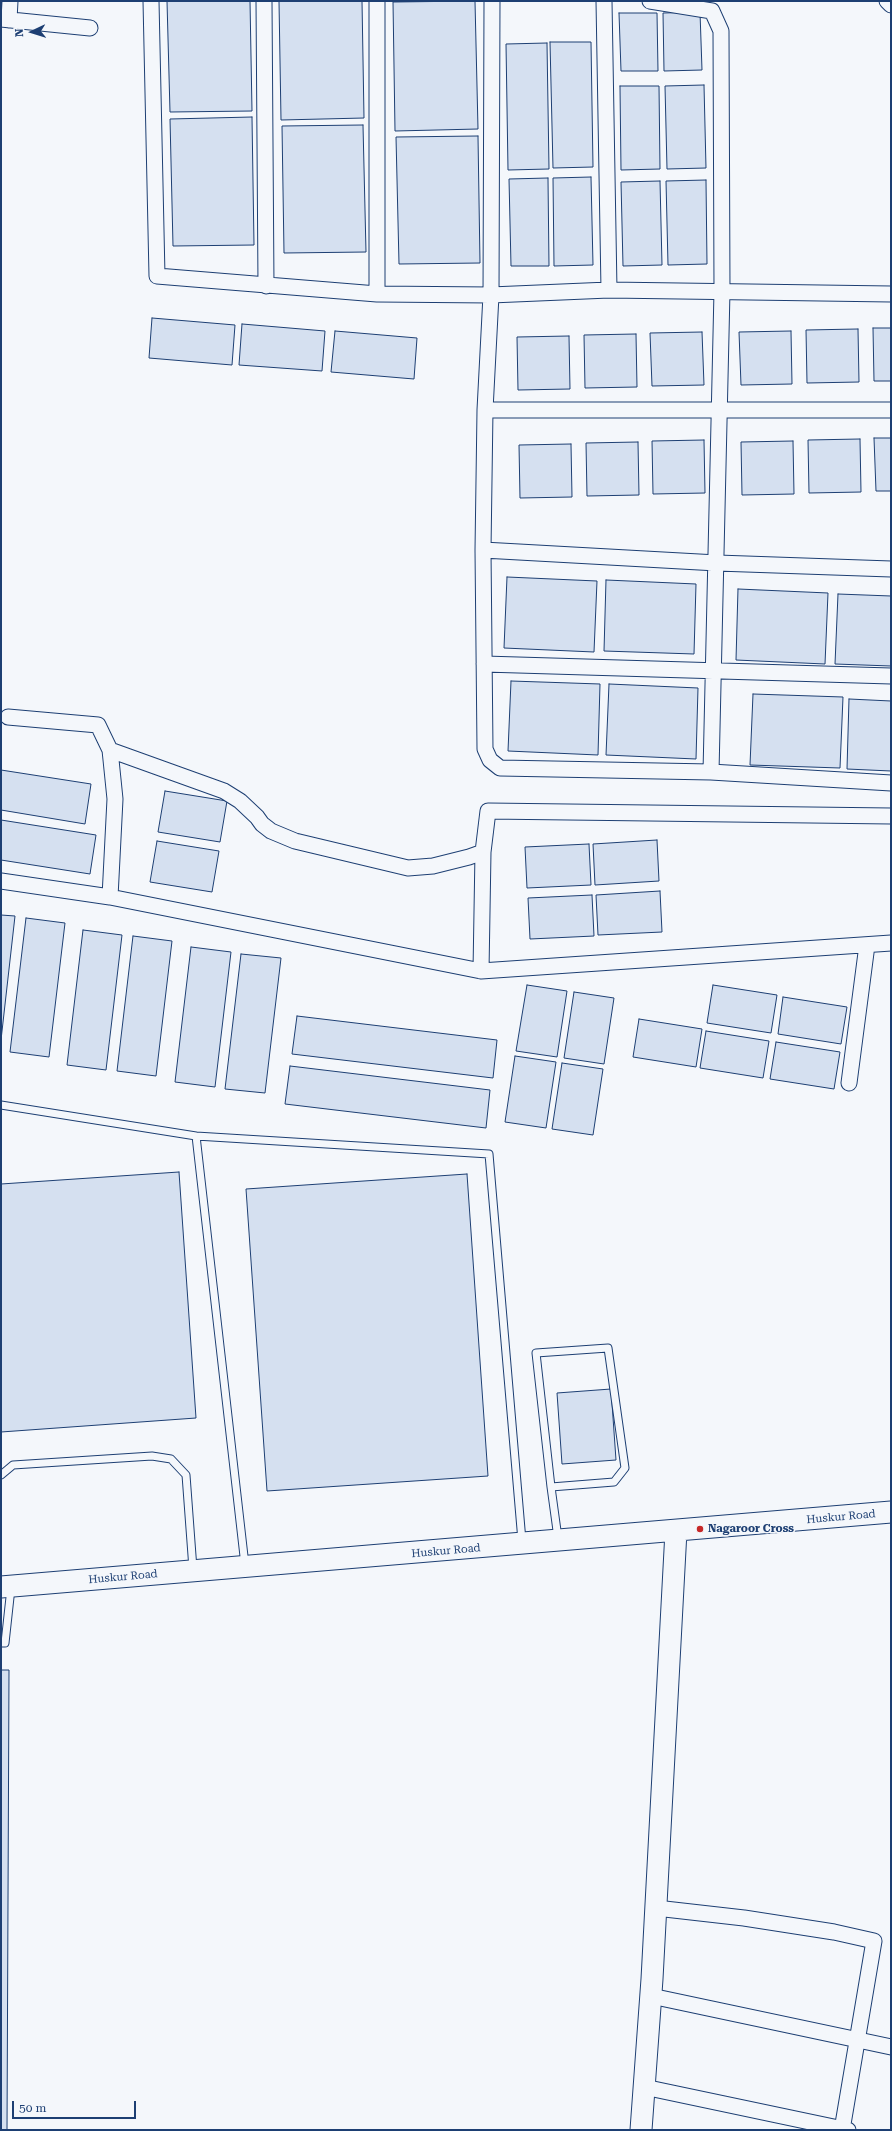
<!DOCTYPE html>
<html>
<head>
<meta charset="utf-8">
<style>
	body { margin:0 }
	#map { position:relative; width:892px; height:2131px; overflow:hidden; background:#f4f7fb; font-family:"Roboto Serif",serif }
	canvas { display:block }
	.frame { position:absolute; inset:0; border:2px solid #1d3f73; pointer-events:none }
	.north { position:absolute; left:12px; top:12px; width:40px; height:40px; -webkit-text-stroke:3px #f4f7fb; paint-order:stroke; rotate:266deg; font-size:11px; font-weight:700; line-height:16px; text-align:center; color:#1d3f73 }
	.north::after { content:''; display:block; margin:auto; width:14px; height:18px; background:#1d3f73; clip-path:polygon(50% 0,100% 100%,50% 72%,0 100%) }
	.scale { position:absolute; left:12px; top:2101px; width:124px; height:18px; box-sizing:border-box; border:2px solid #1d3f73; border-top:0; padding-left:5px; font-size:12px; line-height:14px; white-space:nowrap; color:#1d3f73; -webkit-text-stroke:3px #f4f7fb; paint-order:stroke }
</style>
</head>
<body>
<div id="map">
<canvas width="892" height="2131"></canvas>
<div class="frame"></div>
<div class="north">N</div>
<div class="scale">50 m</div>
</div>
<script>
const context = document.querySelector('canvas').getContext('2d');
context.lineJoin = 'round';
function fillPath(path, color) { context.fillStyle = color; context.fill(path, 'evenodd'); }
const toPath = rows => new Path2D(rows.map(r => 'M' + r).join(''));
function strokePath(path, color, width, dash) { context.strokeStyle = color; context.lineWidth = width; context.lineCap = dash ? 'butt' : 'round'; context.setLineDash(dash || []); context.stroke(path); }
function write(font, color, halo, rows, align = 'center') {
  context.font = font + ' "Roboto Serif",serif'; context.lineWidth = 3; context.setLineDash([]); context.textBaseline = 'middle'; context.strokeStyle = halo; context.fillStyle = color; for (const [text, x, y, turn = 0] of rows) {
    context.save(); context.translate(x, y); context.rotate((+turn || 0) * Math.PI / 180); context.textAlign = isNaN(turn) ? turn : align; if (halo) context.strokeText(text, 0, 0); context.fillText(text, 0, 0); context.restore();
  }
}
const building = toPath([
	[167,1,250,1,252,111,170,112,167,1],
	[279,1,362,1,364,118,281,120,279,1],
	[475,1,478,129,395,131,393,2,475,1],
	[700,12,702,70,664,71,663,13,700,12],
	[619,13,657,13,658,71,621,71,619,13],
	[550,42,591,42,593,167,553,168,550,42],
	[547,43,549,169,508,170,506,44,547,43],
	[704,85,706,168,667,169,665,86,704,85],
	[620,86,659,86,660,169,621,170,620,86],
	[252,117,254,245,173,246,170,119,252,117],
	[363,125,366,252,284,253,282,126,363,125],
	[478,136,480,263,399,264,396,137,478,136],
	[591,177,593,265,554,266,553,178,591,177],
	[548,178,549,266,511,266,509,179,548,178],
	[706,180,707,264,668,265,666,181,706,180],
	[660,181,662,265,623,266,621,182,660,181],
	[152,318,235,325,232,365,149,358,152,318],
	[242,324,325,331,322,371,239,365,242,324],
	[873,328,891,328,891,381,874,381,873,328],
	[858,329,859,382,807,383,806,330,858,329],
	[335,331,417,338,414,379,331,372,335,331],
	[791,331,792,384,741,385,739,332,791,331],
	[702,332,704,385,652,386,650,333,702,332],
	[636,334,637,387,585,388,584,335,636,334],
	[569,336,570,389,518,390,517,337,569,336],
	[874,438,891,438,891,491,876,491,874,438],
	[860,439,861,492,809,493,808,440,860,439],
	[704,440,705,493,653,494,652,441,704,440],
	[793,441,794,494,742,495,741,442,793,441],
	[638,442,639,495,587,496,586,443,638,442],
	[571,444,572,497,520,498,519,445,571,444],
	[507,577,597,581,594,652,504,648,507,577],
	[606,580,696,584,694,654,604,651,606,580],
	[738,589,828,593,825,664,736,660,738,589],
	[838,594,891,596,891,666,835,664,838,594],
	[511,681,600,684,598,755,508,751,511,681],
	[609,684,698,688,696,759,606,755,609,684],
	[753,694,843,697,840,768,750,765,753,694],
	[849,699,891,701,891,771,847,769,849,699],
	[1,770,91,784,85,824,1,810,1,770],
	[165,791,227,801,220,842,158,832,165,791],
	[1,820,96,835,90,874,1,860,1,820],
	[657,840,659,881,595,885,593,844,657,840],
	[157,841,219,851,212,892,150,882,157,841],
	[589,844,591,885,527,888,525,847,589,844],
	[660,891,662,932,598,935,596,895,660,891],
	[592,895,594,936,530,939,528,898,592,895],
	[1,915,15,916,1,1040,1,915],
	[26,918,65,923,49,1057,10,1052,26,918],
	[83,930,122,935,106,1070,67,1065,83,930],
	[133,936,172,941,156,1076,117,1071,133,936],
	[191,947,231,952,215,1087,175,1082,191,947],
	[241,954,281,958,265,1093,225,1089,241,954],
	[527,985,567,991,557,1057,516,1051,527,985],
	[713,985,777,995,771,1033,707,1023,713,985],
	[574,992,614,998,604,1064,564,1058,574,992],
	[783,997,847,1007,841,1044,778,1034,783,997],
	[297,1016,497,1040,493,1078,292,1054,297,1016],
	[639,1019,702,1029,696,1067,633,1057,639,1019],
	[706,1031,769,1041,763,1078,700,1068,706,1031],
	[776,1042,840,1052,834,1089,770,1079,776,1042],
	[515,1056,556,1062,546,1128,505,1122,515,1056],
	[562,1063,603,1069,593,1135,552,1129,562,1063],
	[290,1066,490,1090,486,1128,285,1104,290,1066],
	[179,1172,196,1418,1,1432,1,1184,179,1172],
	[467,1174,488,1476,267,1491,246,1189,467,1174],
	[611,1389,616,1460,562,1464,557,1393,611,1389],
	[1,1670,9,1670,7,2130,1,2130,1,1670]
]);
fillPath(building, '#d5e0f0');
strokePath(building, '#1d3f73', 1);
const lane = toPath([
	[1,1105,196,1136,245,1565],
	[196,1136,489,1154,522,1541],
	[1,1475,13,1465,152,1456,171,1459,186,1475,193,1569],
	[551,1487,614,1482,625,1468,608,1348,536,1353,551,1487,558,1538],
	[1,1643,5,1643,11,1588]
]);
const street = toPath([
	[151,1,157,276,377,294,491,295,609,290,891,294],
	[264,1,266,286],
	[377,1,377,294],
	[492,1,491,295,485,410,483,550,485,749,490,760,500,768,711,772,722,291,721,31,712,11,650,1],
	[604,1,609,290],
	[887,1,891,5],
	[1,19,90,28],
	[9,20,10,1],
	[485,410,891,410],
	[483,550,717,563,891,569],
	[484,664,891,676],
	[8,717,98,725,110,750,115,799,110,897],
	[110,750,224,791,240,801,257,817,262,824,271,831,295,841,408,868,433,866,469,857,483,852],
	[711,772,891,783],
	[1,881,110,897,481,971,483,852,488,811,891,816],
	[481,971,891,943],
	[849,1083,867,945],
	[656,1908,744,1918,834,1932,874,1941,842,2130],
	[651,1996,891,2047],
	[644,2087,848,2130]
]);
const secondary = toPath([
	[1,1587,891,1512],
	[641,2130,652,1979,676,1531]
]);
strokePath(lane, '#1d3f73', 9);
strokePath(street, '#1d3f73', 17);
strokePath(secondary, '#1d3f73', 23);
strokePath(lane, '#f4f7fb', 7);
strokePath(street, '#f4f7fb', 15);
strokePath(secondary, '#f4f7fb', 21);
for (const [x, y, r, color] of [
	[700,1529,4,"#c62828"]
]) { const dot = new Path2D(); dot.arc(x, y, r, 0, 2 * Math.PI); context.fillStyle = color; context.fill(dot); strokePath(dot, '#f4f7fb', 1.5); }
write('11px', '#1d3f73', '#f4f7fb', [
	["Huskur Road",841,1517,-5],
	["Huskur Road",446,1551,-5],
	["Huskur Road",123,1577,-5]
]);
write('bold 11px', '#1d3f73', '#f4f7fb', [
	["Nagaroor Cross",708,1529]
], 'left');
</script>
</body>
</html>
